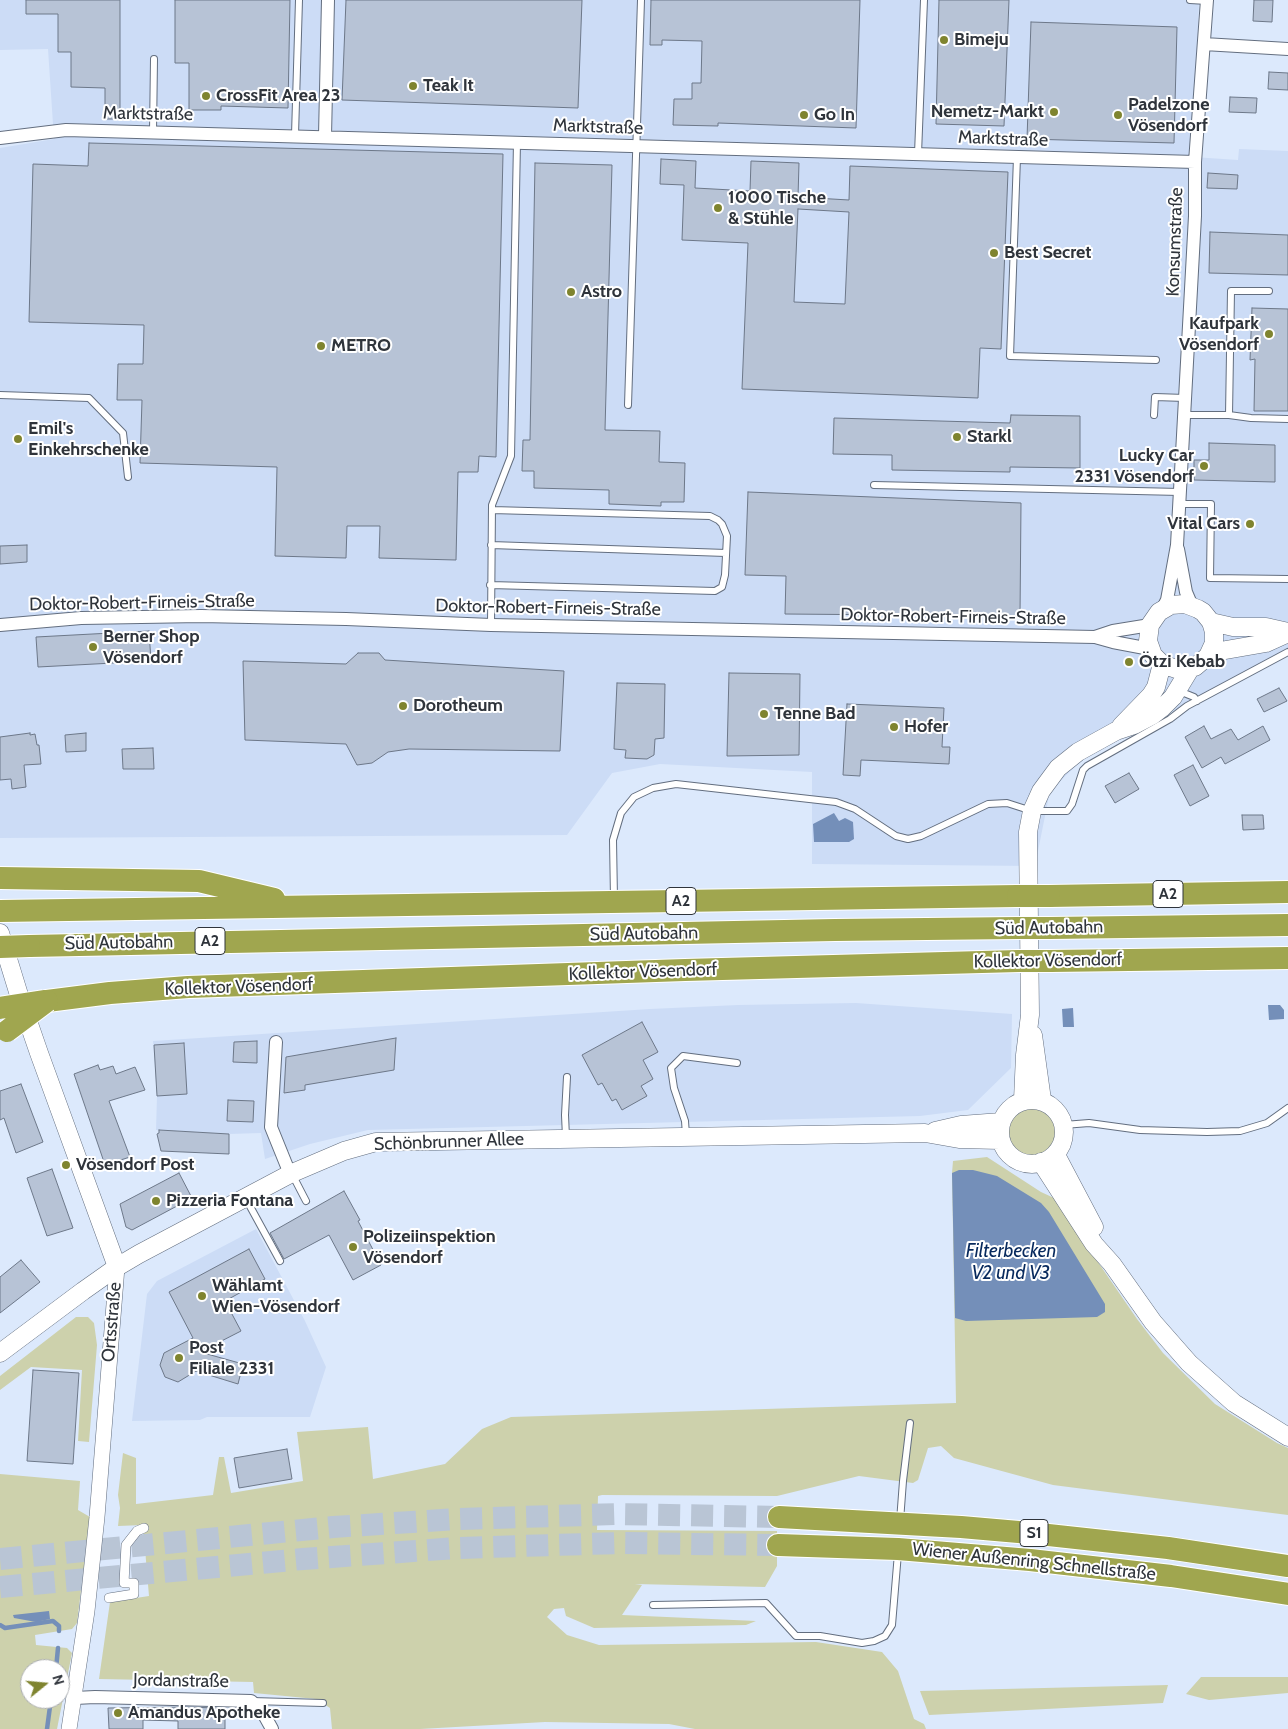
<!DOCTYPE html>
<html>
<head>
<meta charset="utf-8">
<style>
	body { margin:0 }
	#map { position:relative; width:1288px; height:1729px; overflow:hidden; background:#dce9fc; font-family:Cabin,sans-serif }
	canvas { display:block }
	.north { position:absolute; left:20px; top:1659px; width:50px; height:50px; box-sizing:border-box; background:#fff; border:1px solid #acaeb1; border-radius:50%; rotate:73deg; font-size:14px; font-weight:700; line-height:20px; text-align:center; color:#2f343b }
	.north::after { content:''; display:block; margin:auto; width:18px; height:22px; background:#7f842f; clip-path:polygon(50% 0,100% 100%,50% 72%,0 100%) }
</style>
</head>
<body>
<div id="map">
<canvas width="1288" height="1729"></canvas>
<div class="north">N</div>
</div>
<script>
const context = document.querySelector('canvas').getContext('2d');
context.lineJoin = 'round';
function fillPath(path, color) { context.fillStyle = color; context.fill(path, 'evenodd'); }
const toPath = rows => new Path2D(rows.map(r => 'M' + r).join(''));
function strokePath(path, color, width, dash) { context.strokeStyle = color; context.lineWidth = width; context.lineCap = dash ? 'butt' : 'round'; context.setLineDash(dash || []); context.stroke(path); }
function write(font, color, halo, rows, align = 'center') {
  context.font = font + ' Cabin,sans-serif'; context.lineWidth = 4; context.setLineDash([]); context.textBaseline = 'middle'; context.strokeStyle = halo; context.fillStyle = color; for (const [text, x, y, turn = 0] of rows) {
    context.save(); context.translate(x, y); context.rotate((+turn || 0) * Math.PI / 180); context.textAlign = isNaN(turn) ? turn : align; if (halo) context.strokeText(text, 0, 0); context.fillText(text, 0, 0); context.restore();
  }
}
fillPath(toPath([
	[0,0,1199,0,1193,157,1238,160,1239,149,1288,151,1288,650,1082,760,1050,791,1035,866,812,864,812,772,660,764,612,773,567,835,0,838,0,148,54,139,48,49,0,50],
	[856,1003,1012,1014,1011,1068,968,1110,920,1116,368,1130,310,1144,265,1159,261,1133,229,1134,156,1130,157,1096,153,1041,650,1009,738,1005],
	[256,1229,305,1321,326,1367,310,1417,207,1417,200,1420,132,1421,147,1294,157,1281]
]), '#ccdcf6');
fillPath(toPath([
	'1008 1131a24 24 0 1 1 48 0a24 24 0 1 1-48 0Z',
	[987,1157,1041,1192,1054,1198,1137,1319,1163,1353,1215,1404,1277,1443,1288,1448,1288,1515,1053,1485,954,1458,941,1446,928,1448,918,1480,913,1483,859,1476,777,1496,602,1495,598,1496,597,1530,777,1531,777,1566,765,1587,635,1584,642,1585,622,1615,756,1621,746,1625,594,1628,566,1616,564,1608,554,1609,547,1617,567,1635,599,1645,816,1642,882,1652,898,1671,914,1719,924,1724,926,1729,695,1729,669,1724,545,1722,420,1729,332,1729,330,1708,316,1699,254,1693,253,1682,99,1679,110,1602,149,1596,143,1525,118,1526,120,1508,118,1495,123,1453,136,1458,136,1504,213,1495,219,1457,224,1457,231,1493,303,1481,297,1432,368,1427,373,1479,445,1464,482,1429,511,1417,956,1403,952,1173,953,1161],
	[76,1317,88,1317,94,1323,97,1345,89,1442,78,1441,82,1370,31,1367,0,1390,0,1376],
	[0,1474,80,1481,78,1510,90,1517,77,1623,72,1629,35,1635,36,1645,67,1648,72,1653,57,1729,0,1729],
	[30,1669,60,1669,60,1699,30,1699],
	[1201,1677,1288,1677,1288,1693,1209,1700,1186,1694],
	[1168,1685,1163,1703,929,1715,920,1691]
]), '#cdd1ac');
fillPath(toPath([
	[834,813,839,821,845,818,853,822,854,839,849,842,814,842,813,824],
	[1268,1005,1280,1005,1284,1010,1284,1019,1269,1020],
	[1073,1008,1074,1027,1063,1027,1062,1009],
	[959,1170,973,1170,997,1176,1041,1203,1049,1212,1105,1304,1105,1312,1097,1317,966,1321,955,1318,952,1173],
	[49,1611,50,1619,36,1622,14,1618,13,1615]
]), '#748fb9');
strokePath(toPath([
	[0,1625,5,1628,53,1621,59,1626,59,1631],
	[56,1669,58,1648],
	[47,1729,51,1699]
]), '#748fb9', 4.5);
const building = toPath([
	[26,0,120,0,120,119,105,119,105,88,71,87,71,52,58,52,58,14,26,14,26,0],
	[175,0,290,0,288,108,221,106,221,110,189,110,189,63,175,63,175,0],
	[346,0,582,0,578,108,342,100,346,0],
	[651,0,860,0,856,128,718,123,718,126,673,125,674,99,692,99,692,83,701,83,702,41,662,40,662,45,650,45,651,0],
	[939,0,1009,0,1004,126,936,124,939,0],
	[1254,0,1273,0,1272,22,1253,21,1254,0],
	[1031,22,1177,27,1174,143,1027,139,1031,22],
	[1269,72,1288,73,1288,90,1268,89,1269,72],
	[1230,97,1257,98,1256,113,1229,112,1230,97],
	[89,143,503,154,496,457,479,456,478,472,458,472,456,560,379,558,380,526,347,526,346,558,275,556,277,467,140,463,142,400,117,400,118,364,143,364,144,325,29,322,33,164,88,166,89,143],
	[661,159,696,161,695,188,750,191,751,161,799,163,798,197,849,200,850,166,1008,172,1001,349,980,348,978,398,742,389,748,243,682,240,684,185,660,184,661,159],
	[798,209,849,212,845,304,794,302,798,209],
	[535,163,612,165,605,430,660,431,659,462,685,463,684,502,661,502,661,506,609,504,609,490,534,488,534,471,522,471,523,440,530,440,535,163],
	[1208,173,1238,175,1237,189,1207,188,1208,173],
	[1210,232,1288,235,1288,275,1209,273,1210,232],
	[1252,308,1288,309,1288,411,1254,411,1255,359,1250,360,1252,308],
	[1011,415,1080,416,1080,468,1010,467,1010,472,892,470,892,455,833,454,834,418,1010,423,1011,415],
	[1209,443,1275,445,1275,482,1194,480,1194,460,1209,460,1209,443],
	[748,492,1021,503,1020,616,785,614,786,576,745,575,748,492],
	[27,545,27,562,0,564,0,546,27,545],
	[149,631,151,661,38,667,36,637,149,631],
	[358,653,379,653,385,660,564,671,560,751,409,749,388,752,372,763,357,765,346,744,245,740,243,661,346,664,358,653],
	[729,673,800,674,799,755,727,756,729,673],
	[617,683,665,684,664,738,655,739,654,755,647,759,625,758,626,750,614,749,617,683],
	[1279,688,1287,701,1264,712,1257,699,1279,688],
	[847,704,944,708,942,747,950,747,949,764,861,760,860,776,843,775,847,704],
	[1204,726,1211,739,1231,729,1238,740,1263,726,1270,740,1225,764,1221,757,1202,768,1185,737,1204,726],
	[30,733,30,735,35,734,37,745,39,745,41,764,24,765,26,787,12,789,11,779,0,780,0,737,30,733],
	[86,733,86,751,66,752,65,735,86,733],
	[153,748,154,769,123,769,122,749,153,748],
	[1193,765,1209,796,1190,806,1174,775,1193,765],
	[1129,773,1139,789,1115,803,1105,786,1129,773],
	[1242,815,1263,815,1264,829,1243,830,1242,815],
	[642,1022,658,1052,643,1060,653,1079,641,1086,647,1096,622,1110,616,1099,612,1101,602,1083,598,1085,582,1055,642,1022],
	[396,1038,394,1070,305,1085,305,1090,284,1093,286,1057,396,1038],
	[257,1041,257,1063,233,1062,234,1042,257,1041],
	[184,1043,187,1094,157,1096,154,1045,184,1043],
	[98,1065,100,1070,113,1066,116,1074,135,1067,145,1090,109,1101,130,1157,105,1165,74,1074,98,1065],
	[21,1084,43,1142,16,1153,4,1118,0,1120,0,1091,21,1084],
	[228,1100,254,1101,253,1122,227,1121,228,1100],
	[159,1130,229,1134,229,1154,161,1151,157,1134,159,1133,159,1130],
	[52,1169,73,1228,47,1236,27,1178,52,1169],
	[179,1173,192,1198,132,1230,126,1227,120,1204,179,1173],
	[344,1191,360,1220,358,1221,381,1265,353,1280,329,1235,284,1259,270,1233,344,1191],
	[249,1249,265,1279,225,1301,241,1331,200,1352,243,1364,238,1384,196,1371,178,1382,165,1377,160,1365,164,1353,193,1338,169,1292,249,1249],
	[21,1260,40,1282,0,1313,0,1277,21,1260],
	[33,1370,79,1373,73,1464,27,1461,33,1370],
	[287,1449,292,1479,239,1488,234,1458,287,1449],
	[185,1707,219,1708,219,1718,225,1718,225,1729,178,1729,178,1721,143,1720,143,1729,109,1729,108,1708,185,1707]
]);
fillPath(building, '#b7c3d6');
strokePath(building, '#6d7889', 1);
strokePath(toPath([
	[0,1559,333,1527,458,1519,618,1514,779,1517],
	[0,1587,303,1559,457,1548,619,1543,778,1545]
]), '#b9c5d5', 22, [22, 11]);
const service = toPath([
	[1190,0,1207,1],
	[153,132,154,59],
	[295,135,299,0],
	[918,154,924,0],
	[1017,157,1010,356,1156,360],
	[0,395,89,398,123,433,128,477],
	[628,405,641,0],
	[1154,415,1155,397,1185,398],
	[1184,415,1229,415,1251,418,1288,419],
	[1229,415,1231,291,1269,291],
	[874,485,1180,492],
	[1179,504,1211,504,1210,578,1288,579],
	[491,545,726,553],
	[490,585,715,591,722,587,725,575,727,536,722,524,718,520,710,516,492,510],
	[491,625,492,505,511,456,517,142],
	[1179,691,1194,697,1197,701],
	[614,899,613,840,621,813,634,797,653,788,676,784,836,802,855,809,896,836,908,839,921,836,988,804,1007,803,1032,811,1067,811,1072,804,1083,770,1087,766,1170,719,1187,706,1288,652],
	[1064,1125,1089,1123,1140,1130,1207,1132,1240,1131,1267,1123,1288,1108],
	[686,1135,685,1121,674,1088,671,1068,683,1056,737,1063],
	[566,1137,565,1115,567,1077],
	[292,1174,306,1201],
	[246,1199,280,1261],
	[900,1521,903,1481,910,1423],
	[653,1605,766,1603,796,1636,820,1636,862,1643,874,1641,885,1636,892,1625,898,1553],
	[252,1701,323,1703]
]);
const pedestrian = toPath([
	[109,1598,134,1594,134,1583,124,1583,126,1545,137,1531,144,1528]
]);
const minor = toPath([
	[1204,44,1288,49],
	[325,136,328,0],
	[0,138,66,130,1195,162],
	[1178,549,1186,592,1192,606],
	[1163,608,1167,600,1177,545,1195,216,1195,162,1207,0],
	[0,625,81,618,201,616,346,619,491,625,1095,637,1113,642,1150,649],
	[1095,637,1113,631,1150,625],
	[276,1042,271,1127,290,1174],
	[75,1698,95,1697,251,1701,262,1711,272,1729]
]);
const tertiary = toPath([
	[69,1729,87,1611,97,1517,117,1267]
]);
const secondary = toPath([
	[1211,622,1233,627,1266,627,1288,632],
	[1208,656,1214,643,1214,632,1211,622,1203,612,1198,609,1185,604,1171,605,1159,612,1150,625,1148,641,1153,655,1162,664,1179,670,1195,667,1208,656,1220,651,1266,643,1288,633],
	[1121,726,1151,695,1156,687,1162,664],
	[0,933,19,995,39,1053,117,1267],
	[1033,1035,1042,1100],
	'1000 1132a32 32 0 1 1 64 0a32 32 0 1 1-64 0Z',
	[1023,1100,1025,1055,1030,1015,1028,832,1032,811,1041,791,1058,768,1078,752,1116,731,1134,725,1153,715,1162,708,1173,697,1190,669],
	[935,1131,961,1125,1001,1122],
	[1056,1155,1094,1227],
	[1041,1162,1094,1244,1112,1264,1153,1322,1189,1363,1234,1403,1288,1437],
	[0,1353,83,1291,117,1267,139,1254,290,1174,344,1151,376,1142,925,1133,959,1139,1000,1140]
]);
const motorway = toPath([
	[0,878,199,881,274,899],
	[1049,896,1288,892],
	[0,911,1018,896],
	[1049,928,1288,925],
	[29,946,835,930,1018,928],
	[1050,961,1288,958],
	[47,1001,110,993,188,987,685,970,1019,961],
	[779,1517,961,1527,1030,1533,1168,1548,1288,1566],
	[778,1545,898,1549,1030,1560,1171,1576,1288,1594]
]);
strokePath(service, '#636e7f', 8);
strokePath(pedestrian, '#636e7f', 10);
strokePath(minor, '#636e7f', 14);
strokePath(tertiary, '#636e7f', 16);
strokePath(secondary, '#636e7f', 19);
strokePath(motorway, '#fff', 24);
strokePath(service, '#fff', 6);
strokePath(pedestrian, '#fff', 9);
strokePath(minor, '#fff', 12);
strokePath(tertiary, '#fff', 15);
strokePath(secondary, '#fff', 18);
strokePath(motorway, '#a0a64f', 22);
const motorwayBridge = toPath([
	[1018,896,1049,896],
	[1018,928,1049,928],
	[0,947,29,946],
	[1019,961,1050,961],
	[0,1008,44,1001],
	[7,1031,47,1001]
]);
strokePath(motorwayBridge, '#fff', 24, []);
strokePath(motorwayBridge, '#a0a64f', 22);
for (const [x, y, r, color] of [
	[944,40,5,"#7f842f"],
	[413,86,5,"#7f842f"],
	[206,96,5,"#7f842f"],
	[1054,112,5,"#7f842f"],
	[804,115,5,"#7f842f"],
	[1118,115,5,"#7f842f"],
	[718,208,5,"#7f842f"],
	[994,253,5,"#7f842f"],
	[571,292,5,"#7f842f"],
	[1269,334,5,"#7f842f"],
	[321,346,5,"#7f842f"],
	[957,437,5,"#7f842f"],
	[18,439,5,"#7f842f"],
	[1204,466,5,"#7f842f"],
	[1250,524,5,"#7f842f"],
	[93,647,5,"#7f842f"],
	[1129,662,5,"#7f842f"],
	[403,706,5,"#7f842f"],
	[764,714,5,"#7f842f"],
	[894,727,5,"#7f842f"],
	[66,1165,5,"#7f842f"],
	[156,1201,5,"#7f842f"],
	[353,1247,5,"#7f842f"],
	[202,1296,5,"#7f842f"],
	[179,1358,5,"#7f842f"],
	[118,1713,5,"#7f842f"]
]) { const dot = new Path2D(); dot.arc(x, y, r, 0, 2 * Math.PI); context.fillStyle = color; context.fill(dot); strokePath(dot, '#fff', 2); }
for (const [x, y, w] of [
	[1168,894,30],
	[681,901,30],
	[210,941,30],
	[1034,1533,28]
]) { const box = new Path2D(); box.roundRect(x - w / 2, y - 13.5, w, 27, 4); context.fillStyle = '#fff'; context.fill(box); strokePath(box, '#2f343b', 1); }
write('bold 16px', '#2f343b', null, [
	["A2",1168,894],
	["A2",681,901],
	["A2",210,941],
	["S1",1034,1533]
]);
write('bold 18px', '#2f343b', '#fff', [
	["Bimeju",954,40],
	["Teak It",423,86],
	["CrossFit Area 23",216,96],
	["Padelzone",1128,105],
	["Vösendorf",1128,126],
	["Nemetz-Markt",1044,112,"right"],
	["Go In",814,115],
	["1000 Tische",728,198],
	["& Stühle",728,219],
	["Best Secret",1004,253],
	["Astro",581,292],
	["Kaufpark",1259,324,"right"],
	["Vösendorf",1259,345,"right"],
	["METRO",331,346],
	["Emil's",28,429],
	["Einkehrschenke",28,450],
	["Starkl",967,437],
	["Lucky Car",1194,456,"right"],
	["2331 Vösendorf",1194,477,"right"],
	["Vital Cars",1240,524,"right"],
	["Berner Shop",103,637],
	["Vösendorf",103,658],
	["Ötzi Kebab",1139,662],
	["Dorotheum",413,706],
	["Tenne Bad",774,714],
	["Hofer",904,727],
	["Vösendorf Post",76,1165],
	["Pizzeria Fontana",166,1201],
	["Polizeiinspektion",363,1237],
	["Vösendorf",363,1258],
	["Wählamt",212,1286],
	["Wien-Vösendorf",212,1307],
	["Post",189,1348],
	["Filiale 2331",189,1369],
	["Amandus Apotheke",128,1713]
], 'left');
write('18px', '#2f343b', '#fff', [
	["Marktstraße",148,114,1],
	["Marktstraße",598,127,2],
	["Marktstraße",1003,139,2],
	["Konsumstraße",1175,242,-88],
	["Doktor-Robert-Firneis-Straße",142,603,-1],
	["Doktor-Robert-Firneis-Straße",548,608,1],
	["Doktor-Robert-Firneis-Straße",953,617,1],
	["Süd Autobahn",1049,928,-1],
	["Süd Autobahn",644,934,-1],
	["Süd Autobahn",119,943,-1],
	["Kollektor Vösendorf",1048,961,-1],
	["Kollektor Vösendorf",643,972,-2],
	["Kollektor Vösendorf",239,987,-2],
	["Schönbrunner Allee",449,1142,-2],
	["Ortsstraße",112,1322,-85],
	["Wiener Außenring Schnellstraße",1034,1562,6],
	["Jordanstraße",181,1681,1]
]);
write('italic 19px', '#07295d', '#fff', [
	["Filterbecken",1011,1251],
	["V2 und V3",1011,1273]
]);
</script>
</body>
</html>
